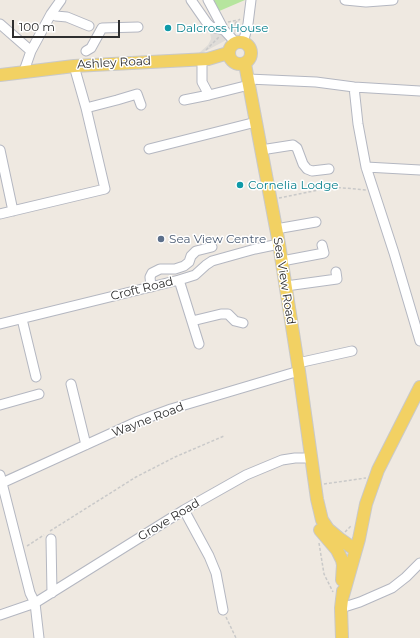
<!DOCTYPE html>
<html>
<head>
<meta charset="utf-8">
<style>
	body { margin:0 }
	#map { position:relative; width:420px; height:638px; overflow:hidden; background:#efe9e1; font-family:Montserrat,sans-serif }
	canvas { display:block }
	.scale { position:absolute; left:12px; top:20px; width:108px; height:18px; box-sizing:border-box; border:2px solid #2e2e2e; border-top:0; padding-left:5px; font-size:12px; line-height:14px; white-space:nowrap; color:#2e2e2e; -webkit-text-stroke:3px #fff; paint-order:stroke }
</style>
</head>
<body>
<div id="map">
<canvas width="420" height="638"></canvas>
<div class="scale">100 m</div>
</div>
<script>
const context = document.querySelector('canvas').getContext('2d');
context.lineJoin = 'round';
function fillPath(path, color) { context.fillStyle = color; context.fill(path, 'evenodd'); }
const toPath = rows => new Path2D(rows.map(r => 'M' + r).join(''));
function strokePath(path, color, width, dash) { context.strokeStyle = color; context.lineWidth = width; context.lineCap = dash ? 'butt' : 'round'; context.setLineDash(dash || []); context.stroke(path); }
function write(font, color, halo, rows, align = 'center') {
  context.font = font + ' Montserrat,sans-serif'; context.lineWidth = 3; context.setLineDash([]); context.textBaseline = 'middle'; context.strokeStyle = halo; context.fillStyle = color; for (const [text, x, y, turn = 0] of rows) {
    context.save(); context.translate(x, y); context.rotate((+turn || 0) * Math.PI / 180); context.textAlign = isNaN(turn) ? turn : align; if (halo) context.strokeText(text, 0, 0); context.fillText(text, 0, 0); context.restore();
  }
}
fillPath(toPath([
	[214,0,245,0,217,12,212,1]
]), '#b6e59e');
fillPath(toPath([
	[239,20,234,35,232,37,202,53,199,53,208,45,211,39,210,32,205,25,226,31]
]), '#dfdcd8');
const minor = toPath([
	[191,0,207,23,211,27,224,30,236,43],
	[208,0,224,30],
	[345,0,366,2,393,0],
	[51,14,56,16,67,17,89,26],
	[0,24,31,51],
	[243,43,248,24,251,0],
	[86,51,91,48,102,28,138,27],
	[202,59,202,82,209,95,249,85],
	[24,71,31,51,51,14,61,0],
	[248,79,316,82,354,87,420,91],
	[354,87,358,124,366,167,394,253,420,341],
	[184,100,209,95],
	[86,108,117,100,137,94,141,105],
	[149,149,256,122],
	[0,150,13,211],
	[261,150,293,145,297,148,303,164,307,169,312,171,329,169],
	[366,167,420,170],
	[0,214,105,189,86,108,74,66],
	[276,229,316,222],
	[282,261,324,253,322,245],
	[179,280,199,344],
	[286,286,337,279,336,272],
	[151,287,150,277,152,273,160,269,175,269,184,266,189,262,191,256,196,251,212,247],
	[22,319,36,377],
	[192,321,221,314,228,314,235,321,243,323],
	[0,324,179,280,195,275,206,265,212,261,255,249,279,244],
	[298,363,352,351],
	[71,384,86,445],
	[0,405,39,394],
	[0,475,30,593,35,603,39,638],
	[2,483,136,422,171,409,299,371],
	[184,510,209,556,216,573,223,610],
	[51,539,52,593],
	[341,608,360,602,392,588,406,577,420,563],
	[0,615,35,603,184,510,246,475,282,460,295,458,311,458]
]);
const major = toPath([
	'229 53a11 11 0 1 1 22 0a11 11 0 1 1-22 0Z',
	[245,64,279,244,299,371,317,499,322,520,328,529,340,539,354,549,355,553],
	[0,75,74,66,208,59,228,53],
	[320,530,337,550,342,560,343,565,342,580],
	[342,599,359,539,366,504,378,470,420,387],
	[342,638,341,608,343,591]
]);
strokePath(minor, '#b4b7c1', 11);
strokePath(major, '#c9c9c9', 14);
strokePath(toPath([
	[228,22,238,20],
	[231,27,240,19],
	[206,50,219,37],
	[279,198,333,187,366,190],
	[324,484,366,478],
	[50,531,136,477,175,457,224,436],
	[345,532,352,525],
	[319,543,324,574,333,592],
	[27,546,44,535],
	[226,617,236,638]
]), '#c9c9c9', 1.5, [3, 2]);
strokePath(minor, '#fff', 9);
strokePath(major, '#f2d163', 12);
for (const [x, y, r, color] of [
	[168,28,4,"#0f9aa8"],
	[240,185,4,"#0f9aa8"],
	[161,239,4,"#5c6f8a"]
]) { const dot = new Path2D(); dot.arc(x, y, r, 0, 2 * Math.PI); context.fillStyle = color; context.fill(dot); strokePath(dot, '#fff', 1.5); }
write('12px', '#0d838f', '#fff', [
	["Dalcross House",176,28],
	["Cornelia Lodge",248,185]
], 'left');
write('12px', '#2e2e2e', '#fff', [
	["Ashley Road",114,63,-3],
	["Sea View Road",284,281,81],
	["Croft Road",142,289,-14],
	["Wayne Road",148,420,-21],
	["Grove Road",169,520,-31]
]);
write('12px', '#4e5e75', '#fff', [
	["Sea View Centre",169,239]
], 'left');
</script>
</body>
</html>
